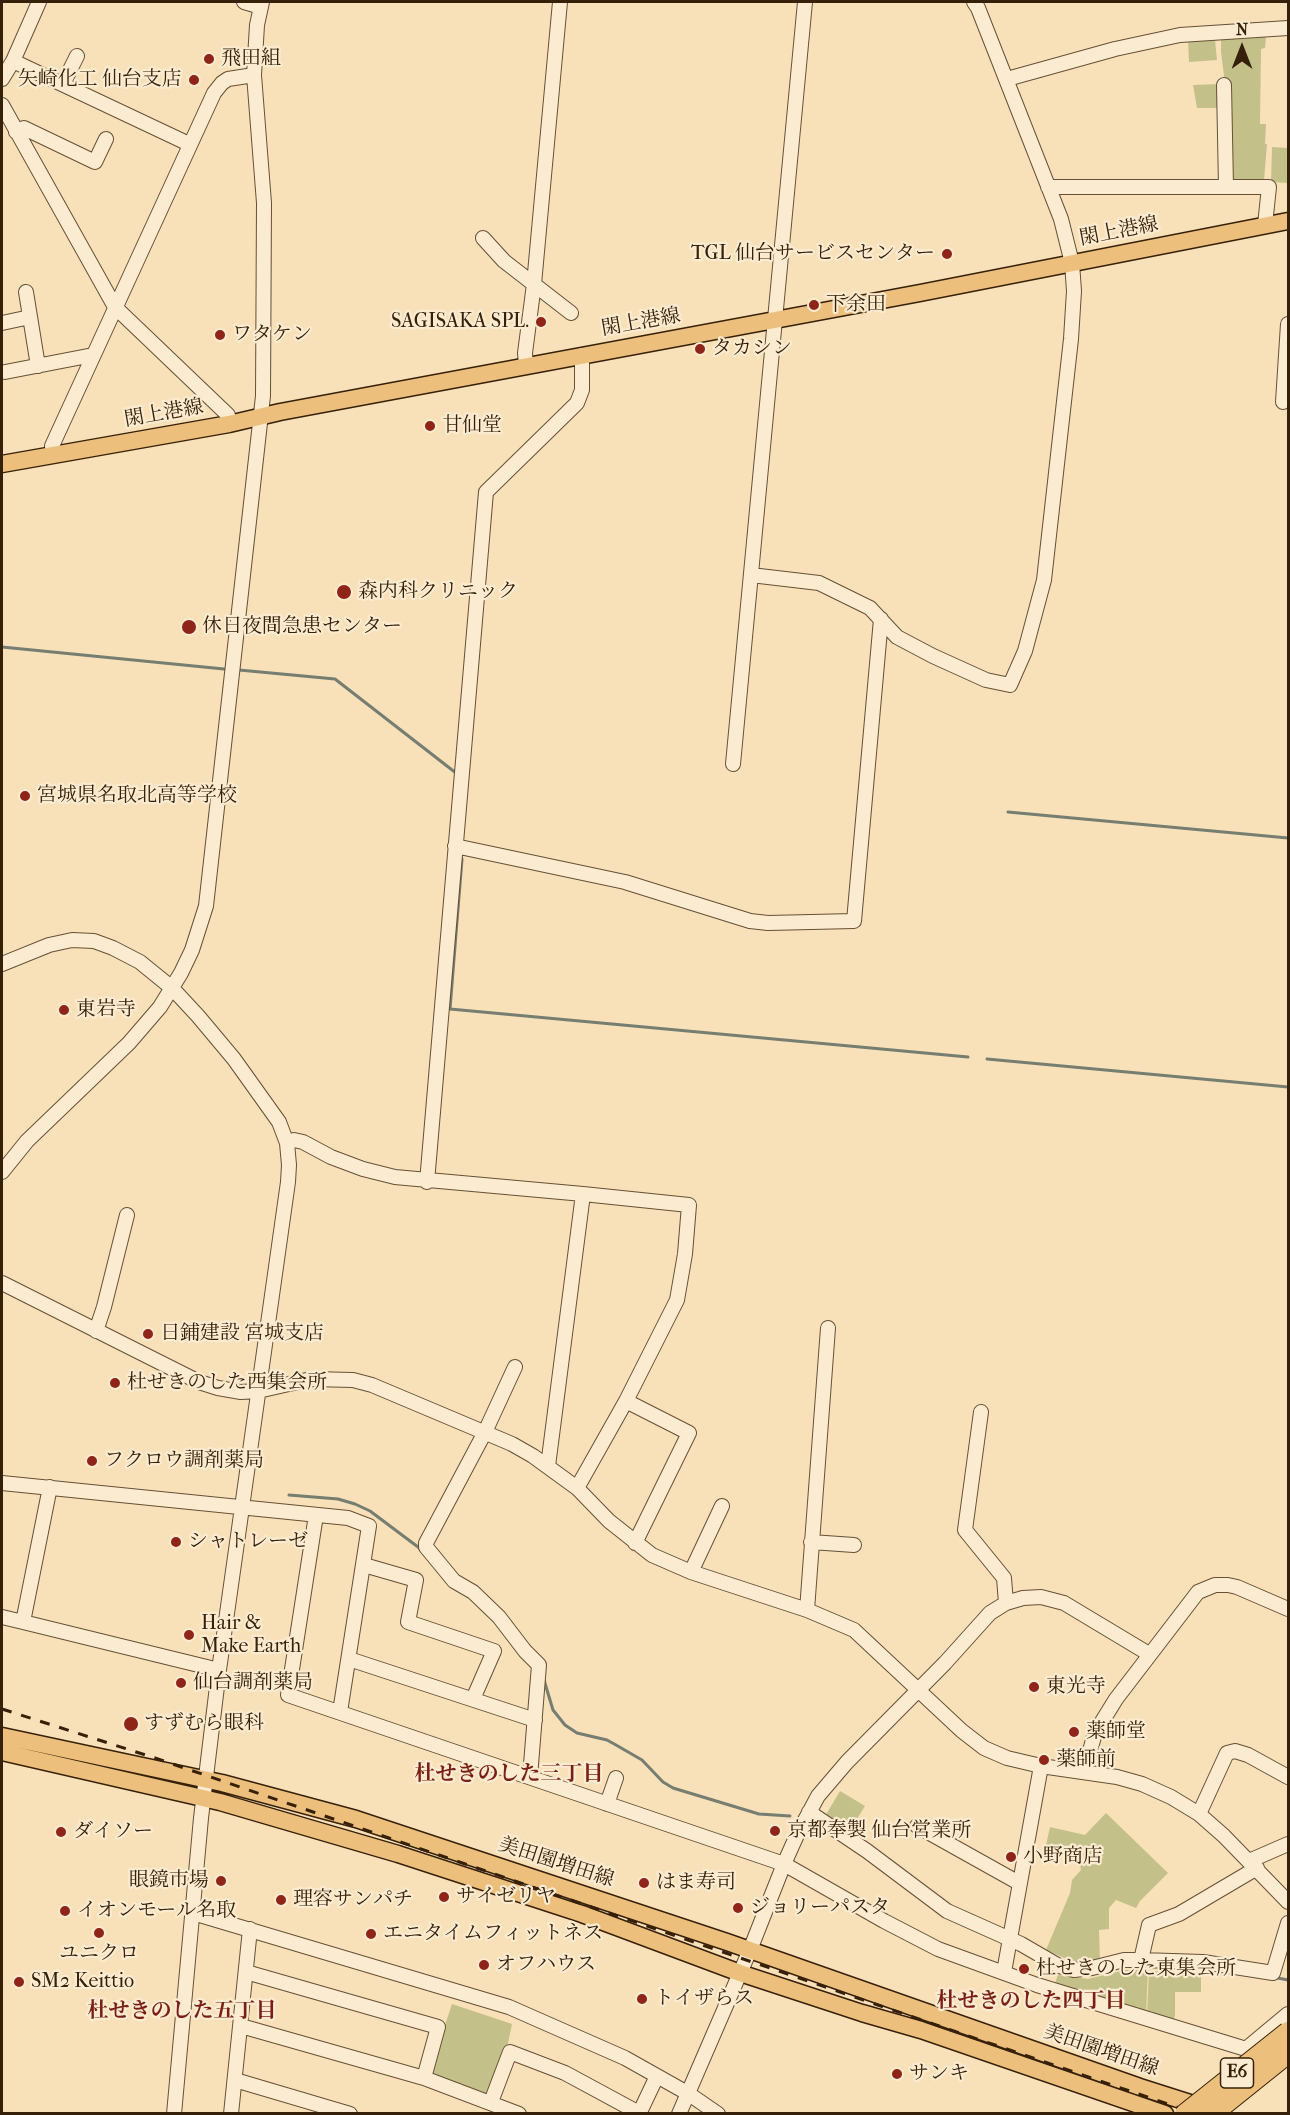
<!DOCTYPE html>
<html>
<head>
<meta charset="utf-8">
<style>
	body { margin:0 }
	#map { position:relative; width:1290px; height:2115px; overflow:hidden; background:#f8e0b8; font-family:"IM FELL French Canon",serif }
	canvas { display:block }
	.frame { position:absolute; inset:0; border:3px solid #372009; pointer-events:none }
	.north { position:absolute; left:1212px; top:18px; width:60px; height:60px; -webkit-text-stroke:4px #faebd1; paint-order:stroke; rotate:0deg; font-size:16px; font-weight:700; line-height:24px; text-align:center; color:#372009 }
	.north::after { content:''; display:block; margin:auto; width:21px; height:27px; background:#372009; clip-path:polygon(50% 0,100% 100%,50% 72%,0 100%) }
</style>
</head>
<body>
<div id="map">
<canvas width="1290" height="2115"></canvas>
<div class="frame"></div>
<div class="north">N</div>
</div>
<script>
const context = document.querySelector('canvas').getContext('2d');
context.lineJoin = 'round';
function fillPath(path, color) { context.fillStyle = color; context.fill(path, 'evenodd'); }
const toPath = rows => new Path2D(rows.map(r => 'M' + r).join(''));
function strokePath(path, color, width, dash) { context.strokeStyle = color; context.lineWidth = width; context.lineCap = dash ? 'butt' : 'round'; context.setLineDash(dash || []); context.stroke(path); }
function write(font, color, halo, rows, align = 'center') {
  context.font = font + ' "IM FELL French Canon","Noto Serif JP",serif'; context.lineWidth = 4.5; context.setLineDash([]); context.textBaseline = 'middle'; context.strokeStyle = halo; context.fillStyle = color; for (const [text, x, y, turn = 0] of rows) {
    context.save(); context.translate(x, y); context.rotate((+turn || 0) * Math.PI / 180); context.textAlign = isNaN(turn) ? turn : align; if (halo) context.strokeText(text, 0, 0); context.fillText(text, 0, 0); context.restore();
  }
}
fillPath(toPath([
	[1221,37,1266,37,1265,48,1261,49,1260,124,1266,124,1265,144,1267,144,1264,181,1228,182,1228,107,1221,52],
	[1188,39,1215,40,1217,60,1189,62],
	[1220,84,1222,108,1197,108,1193,85],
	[1272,147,1288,148,1288,183,1271,182],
	[840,1791,865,1806,849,1832,824,1818],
	[1106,1813,1168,1873,1140,1901,1136,1908,1116,1900,1109,1908,1109,1929,1099,1930,1100,1962,1076,1963,1046,1950,1070,1893,1072,1880,1081,1870,1078,1852,1046,1845,1050,1827,1085,1835],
	[1125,1970,1148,1970,1146,2014,1054,1986,1058,1975,1088,1979],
	[1149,1971,1201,1973,1201,1992,1175,1992,1175,2015,1173,2024,1147,2015],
	[452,2004,512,2024,507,2048,490,2090,484,2094,434,2077,430,2070]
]), '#c4c08a');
strokePath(toPath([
	[2,647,224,669],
	[239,670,335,679,456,773],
	[1008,812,1288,838],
	[462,859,450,1009,968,1057],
	[987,1059,1288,1087],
	[289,1495,338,1499,355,1504,370,1511,422,1550],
	[544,1680,553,1710,565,1725,577,1733,607,1740,616,1745,642,1760,663,1782,673,1788,759,1814,790,1816],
	[1273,1977,1288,1980]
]), '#767d71', 3);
const minor = toPath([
	[244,2,261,7],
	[13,61,189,144],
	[2,79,13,61,39,2],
	[1007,79,1115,49,1180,35,1288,28],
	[63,84,77,56],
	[1224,85,1226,187],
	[2,105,115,307,228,415,229,424],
	[16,132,24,128,95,162,106,139],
	[1048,187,1269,187,1265,225],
	[483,238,504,261,571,313],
	[26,292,38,366],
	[2,323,30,317],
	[526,366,525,353,534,284,560,2],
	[5,372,93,355],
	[1283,402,1288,324],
	[53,455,52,446,57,435,214,93,222,83,228,79,254,75],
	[751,575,819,583,870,608,897,637,933,656,986,680,1010,685,1025,651,1044,580,1071,339,1074,291,1072,263,1061,219,978,8,974,2],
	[733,764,805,2],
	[455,846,625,882,750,921,768,923,854,921,881,619],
	[2,964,49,945,72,940,94,941,113,948,140,962,172,988,198,1016,234,1059,279,1122,287,1143,289,1165,288,1182,219,1670,201,1818,174,2114],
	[287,1143,294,1140,303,1142,331,1157,363,1169,395,1177,583,1194,548,1466],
	[2,1172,27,1141,129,1043,160,1007,181,973,192,950,206,906,263,396,264,203,254,75,257,25,262,2],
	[427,1182,486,492,577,403,582,390,582,355],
	[2,1283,199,1382,218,1388,241,1392,258,1391,311,1379,353,1380,372,1385,512,1444,533,1456,577,1488,609,1521,652,1555,691,1572,807,1610,854,1630,962,1731,984,1748,1007,1758,1041,1766,1117,1777,1142,1784,1171,1797,1199,1814,1224,1836,1288,1902],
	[96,1331,104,1307,127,1215],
	[515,1367,485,1432,426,1543,426,1547,454,1581,473,1592,499,1617,525,1651,539,1665,530,1777],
	[626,1401,689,1433,635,1543],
	[981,1412,965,1530,1004,1578,1006,1603],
	[2,1483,348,1518,369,1526,340,1712],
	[50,1487,23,1622,219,1670],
	[577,1488,626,1401,677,1300,685,1254,689,1205,583,1194],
	[316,1515,288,1695,784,1864,884,1921,938,1949,1037,1985,1246,2049,1288,2014],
	[811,1542,854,1545],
	[364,1565,416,1580,408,1622,494,1651,473,1699],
	[691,1572,722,1506],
	[807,1610,828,1328],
	[2,1617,23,1622],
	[349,1659,535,1720],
	[1084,1772,1095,1733,1116,1699,1198,1592,1215,1585,1228,1585,1237,1587,1288,1609],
	[607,1804,616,1778],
	[809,1812,867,1851,947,1911,1021,1944,1059,1966,1074,1970,1092,1968,1124,1960,1141,1960,1203,1962,1273,1973,1288,1923],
	[1199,1814,1227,1753,1235,1751,1248,1755,1288,1777],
	[917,1826,1019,1883],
	[1249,1861,1288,1844],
	[193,1913,509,2007,625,2058,689,2094,718,2114],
	[1141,1960,1149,1925,1179,1914,1257,1868],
	[246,1972,438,2027,424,2078],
	[1004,1972,1041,1766],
	[241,2026,424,2078,519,2114],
	[235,2080,350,2114],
	[491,2102,510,2052,565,2073,639,2113],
	[231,2114,250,1929],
	[639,2114,657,2076],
	[679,2114,750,1950,784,1864,797,1835,818,1796,847,1762,945,1663,990,1613,1006,1603,1023,1598,1041,1597,1064,1603,1149,1654]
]);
const major = toPath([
	[2,464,229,424,280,412,920,293,1288,221],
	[2,1736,222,1783,356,1819,727,1942,1140,2087,1206,2108],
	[2,1752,220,1802,398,1854,582,1914,740,1973,862,2013,921,2030,1165,2114]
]);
strokePath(minor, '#675035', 16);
strokePath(major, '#372009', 19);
strokePath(minor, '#faebd1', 14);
strokePath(major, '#ecc07c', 16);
strokePath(toPath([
	[2,1709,155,1758,1197,2114]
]), '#372009', 3, [10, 10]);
const highwayBridge = toPath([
	[1185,2114,1288,2032],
	[1212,2114,1288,2053]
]);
strokePath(highwayBridge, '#372009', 22, []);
strokePath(highwayBridge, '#ecc07c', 20);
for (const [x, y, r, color] of [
	[209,59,6,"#8f2418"],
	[194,80,6,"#8f2418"],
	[947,254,6,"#8f2418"],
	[814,305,6,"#8f2418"],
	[541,322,6,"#8f2418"],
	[220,335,6,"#8f2418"],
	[700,349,6,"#8f2418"],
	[430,426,6,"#8f2418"],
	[344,592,8,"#8f2418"],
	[189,627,8,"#8f2418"],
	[25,796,6,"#8f2418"],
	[64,1010,6,"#8f2418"],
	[148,1334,6,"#8f2418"],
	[115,1383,6,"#8f2418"],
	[92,1461,6,"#8f2418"],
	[176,1542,6,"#8f2418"],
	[189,1635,6,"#8f2418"],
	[181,1683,6,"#8f2418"],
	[1034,1687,6,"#8f2418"],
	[131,1724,8,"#8f2418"],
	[1074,1732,6,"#8f2418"],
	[1044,1760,6,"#8f2418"],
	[775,1831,6,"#8f2418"],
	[61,1832,6,"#8f2418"],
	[1011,1857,6,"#8f2418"],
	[221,1881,6,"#8f2418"],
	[644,1883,6,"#8f2418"],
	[444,1897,6,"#8f2418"],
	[281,1900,6,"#8f2418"],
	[738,1908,6,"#8f2418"],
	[65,1911,6,"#8f2418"],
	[99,1933,6,"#8f2418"],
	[371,1934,6,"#8f2418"],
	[484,1965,6,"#8f2418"],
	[1024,1969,6,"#8f2418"],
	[19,1982,6,"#8f2418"],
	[642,1999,6,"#8f2418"],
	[897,2074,6,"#8f2418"]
]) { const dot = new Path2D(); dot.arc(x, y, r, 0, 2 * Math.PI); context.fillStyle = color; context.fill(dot); strokePath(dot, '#faebd1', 2); }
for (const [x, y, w] of [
	[1237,2073,33]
]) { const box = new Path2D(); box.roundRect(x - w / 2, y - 15, w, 30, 4.5); context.fillStyle = '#faebd1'; context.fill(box); strokePath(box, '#372009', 1.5); }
write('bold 18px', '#372009', null, [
	["E6",1237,2073]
]);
write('20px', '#372009', '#faebd1', [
	["飛田組",221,59],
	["矢崎化工 仙台支店",182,80,"right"],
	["TGL 仙台サービスセンター",935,254,"right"],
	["下余田",826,305],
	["SAGISAKA SPL.",529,322,"right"],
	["ワタケン",232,335],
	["タカシン",712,349],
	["甘仙堂",442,426],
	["森内科クリニック",358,592],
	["休日夜間急患センター",202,627],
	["宮城県名取北高等学校",37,796],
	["東岩寺",76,1010],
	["日鋪建設 宮城支店",160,1334],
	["杜せきのした西集会所",127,1383],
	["フクロウ調剤薬局",104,1461],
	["シャトレーゼ",188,1542],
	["Hair &",201,1624],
	["Make Earth",201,1647],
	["仙台調剤薬局",193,1683],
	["東光寺",1046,1687],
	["すずむら眼科",144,1724],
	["薬師堂",1086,1732],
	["薬師前",1056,1760],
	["京都奉製 仙台営業所",787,1831],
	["ダイソー",73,1832],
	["小野商店",1023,1857],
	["眼鏡市場",209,1881,"right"],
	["はま寿司",656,1883],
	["サイゼリヤ",456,1897],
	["理容サンパチ",293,1900],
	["ジョリーパスタ",750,1908],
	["イオンモール名取",77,1911],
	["エニタイムフィットネス",383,1934],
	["ユニクロ",99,1954,"center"],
	["オフハウス",496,1965],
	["杜せきのした東集会所",1036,1969],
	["SM2 Keittio",31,1982],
	["トイザらス",654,1999],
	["サンキ",909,2074]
], 'left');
write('20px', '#372009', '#faebd1', [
	["閖上港線",1119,232,-11],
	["閖上港線",641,323,-10],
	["閖上港線",164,414,-10],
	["美田園増田線",556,1863,18],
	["美田園増田線",1101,2051,19]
]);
write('bold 21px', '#7a1f14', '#faebd1', [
	["杜せきのした三丁目",509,1775],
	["杜せきのした四丁目",1031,2002],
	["杜せきのした五丁目",182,2012]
]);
</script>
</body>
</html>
